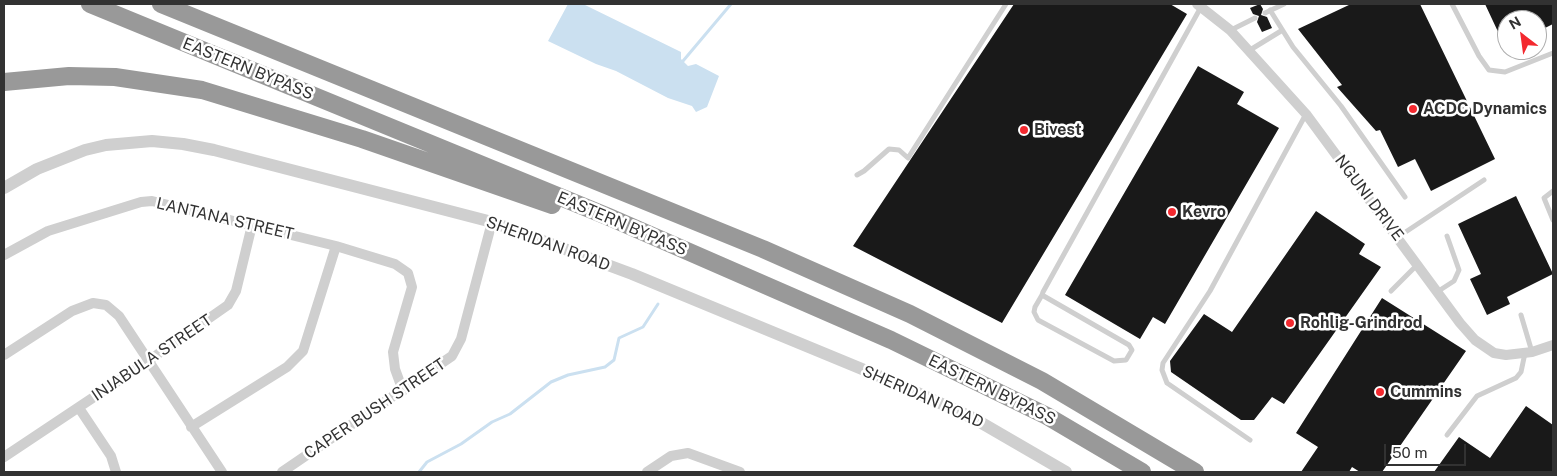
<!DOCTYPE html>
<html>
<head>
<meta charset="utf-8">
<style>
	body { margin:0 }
	#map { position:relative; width:1557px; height:476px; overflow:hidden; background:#fff; font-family:"Public Sans",sans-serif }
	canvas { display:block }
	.frame { position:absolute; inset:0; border:5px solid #323232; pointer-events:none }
	.north { position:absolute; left:1497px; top:10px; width:50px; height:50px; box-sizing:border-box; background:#fff; border:1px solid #adadad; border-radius:50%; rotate:330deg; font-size:14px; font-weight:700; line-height:20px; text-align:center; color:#323232 }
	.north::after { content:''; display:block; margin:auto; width:18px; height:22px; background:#f3292f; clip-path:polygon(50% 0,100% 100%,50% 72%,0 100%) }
	.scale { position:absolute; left:1384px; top:444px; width:82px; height:22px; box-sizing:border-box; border:2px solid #323232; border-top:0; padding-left:6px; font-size:15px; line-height:18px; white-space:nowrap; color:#323232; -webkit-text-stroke:4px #fff; paint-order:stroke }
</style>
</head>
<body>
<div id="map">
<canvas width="1557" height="476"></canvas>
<div class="frame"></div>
<div class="north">N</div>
<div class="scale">50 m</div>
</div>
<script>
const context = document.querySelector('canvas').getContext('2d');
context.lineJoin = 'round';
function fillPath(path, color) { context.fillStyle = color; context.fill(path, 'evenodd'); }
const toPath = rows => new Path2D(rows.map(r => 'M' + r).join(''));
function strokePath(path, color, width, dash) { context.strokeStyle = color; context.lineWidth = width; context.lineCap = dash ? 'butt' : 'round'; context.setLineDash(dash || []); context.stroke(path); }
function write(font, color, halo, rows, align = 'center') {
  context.font = font + ' "Public Sans",sans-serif'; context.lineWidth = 5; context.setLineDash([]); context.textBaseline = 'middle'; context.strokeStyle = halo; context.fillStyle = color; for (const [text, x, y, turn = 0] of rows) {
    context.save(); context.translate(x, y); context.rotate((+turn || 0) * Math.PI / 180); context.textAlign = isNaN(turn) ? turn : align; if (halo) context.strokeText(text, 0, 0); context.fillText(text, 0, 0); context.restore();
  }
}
fillPath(toPath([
	[568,4,583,4,681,52,681,59,688,66,696,64,719,76,707,107,696,112,692,106,668,98,616,71,596,64,548,41]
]), '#cbe0f0');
strokePath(toPath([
	[683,61,731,4],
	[419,472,427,462,461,444,492,422,510,414,551,382,568,375,605,367,614,360,619,338,643,327,658,304]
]), '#cbe0f0', 3);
fillPath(toPath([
	[1014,4,1170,4,1187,14,1002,323,853,246],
	[1260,4,1263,9,1261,15,1267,17,1272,28,1262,32,1257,22,1259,16,1253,14,1250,8],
	[1351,4,1420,4,1495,159,1431,191,1415,159,1398,167,1380,130,1376,131,1337,87,1342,85,1298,29],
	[1485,4,1553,4,1553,24,1537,32,1537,20,1507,20,1507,51],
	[1198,66,1244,92,1237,104,1279,128,1165,324,1153,317,1140,339,1065,295],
	[1516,196,1553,274,1507,297,1510,304,1487,315,1470,279,1481,274,1458,224],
	[1316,211,1365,244,1359,254,1381,267,1284,404,1272,397,1254,420,1241,420,1171,372,1170,361,1204,314,1232,332],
	[1382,298,1466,351,1382,472,1360,472,1352,467,1349,472,1301,472,1318,447,1296,433],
	[1526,406,1553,425,1553,472,1434,472,1459,437,1490,458]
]), '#191919');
strokePath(toPath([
	[1452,4,1479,56,1489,70,1505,72,1553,53],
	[1270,10,1293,47,1341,106,1405,197],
	[1265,13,1284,4],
	[1231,30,1255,18],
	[1250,50,1281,31],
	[857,175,864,171,889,149,899,150,908,158,1006,4],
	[1553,191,1544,198,1553,220],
	[1398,237,1484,180],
	[1391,291,1417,265],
	[1437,292,1454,281,1459,270,1447,236],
	[1042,295,1129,345,1132,350,1126,360,1114,361,1038,320,1034,312,1035,307,1042,295,1043,292,1201,7],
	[1521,315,1532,352],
	[1447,435,1477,396,1516,378,1521,372,1525,353],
	[1250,440,1167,383,1162,370,1163,363,1210,291,1306,114]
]), '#cfcfcf', 5);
strokePath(toPath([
	[1197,4,1230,30,1306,114,1460,323,1475,340,1494,353,1506,355,1532,352,1553,345],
	[4,255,48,231,141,202,152,201,336,246,395,264,408,273,412,287,393,352,395,369,403,391],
	[4,355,72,311,93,303,106,305,119,316,222,472],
	[79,408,111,456,116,472],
	[191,427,287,367,303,351,336,246],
	[4,457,148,361,228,305,236,291,252,225],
	[282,472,452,356,461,339,492,222],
	[647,472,671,456,688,453,740,472]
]), '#cfcfcf', 10);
strokePath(toPath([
	[4,188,37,169,85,150,106,145,152,141,183,144,214,150,492,222,632,274,891,381,973,418,1066,472]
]), '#cfcfcf', 12);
strokePath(toPath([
	[90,4,609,217,891,340,1047,416,1142,472],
	[161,4,763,249,910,314,1042,381,1195,472],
	[4,82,69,76,115,77,202,90,362,139,552,205]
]), '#999', 18);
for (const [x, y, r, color] of [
	[1413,109,5,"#f3292f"],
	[1024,130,5,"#f3292f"],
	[1172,212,5,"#f3292f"],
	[1290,323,5,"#f3292f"],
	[1380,392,5,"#f3292f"]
]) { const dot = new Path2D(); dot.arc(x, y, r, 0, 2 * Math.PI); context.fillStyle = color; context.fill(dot); strokePath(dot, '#fff', 2); }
write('16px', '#323232', '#fff', [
	["EASTERN BYPASS",248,69,22],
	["NGUNI DRIVE",1369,198,53],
	["LANTANA STREET",225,219,13],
	["EASTERN BYPASS",622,224,23],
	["SHERIDAN ROAD",548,244,20],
	["INJABULA STREET",152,358,-34],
	["EASTERN BYPASS",992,390,26],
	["SHERIDAN ROAD",923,397,24],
	["CAPER BUSH STREET",375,409,-34]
]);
write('bold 16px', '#323232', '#fff', [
	["ACDC Dynamics",1423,109],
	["Bivest",1034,130],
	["Kevro",1182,212],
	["Rohlig-Grindrod",1300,323],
	["Cummins",1390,392]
], 'left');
</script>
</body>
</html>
